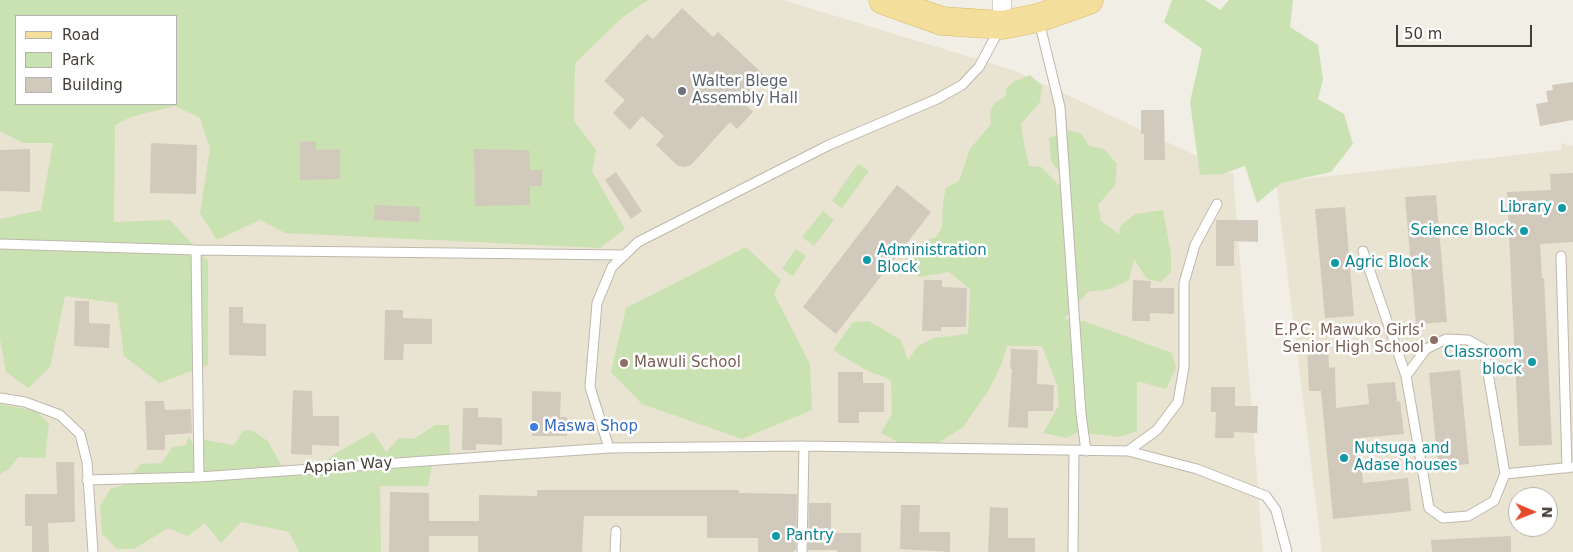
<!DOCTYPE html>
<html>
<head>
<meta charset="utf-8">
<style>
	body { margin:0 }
	#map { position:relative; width:1573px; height:552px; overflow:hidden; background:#f1eee5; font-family:"DejaVu Sans",sans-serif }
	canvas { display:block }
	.legend { position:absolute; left:15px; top:15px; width:162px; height:90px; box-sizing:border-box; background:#fff; border:1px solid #b4b2af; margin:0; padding:6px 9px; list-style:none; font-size:15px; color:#433e36 }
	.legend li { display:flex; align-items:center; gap:10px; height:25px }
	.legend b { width:25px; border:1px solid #b4b2af }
	.north { position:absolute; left:1508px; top:487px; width:50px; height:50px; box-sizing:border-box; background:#fff; border:1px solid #b4b2af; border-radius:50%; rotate:91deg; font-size:14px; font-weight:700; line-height:20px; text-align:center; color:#433e36 }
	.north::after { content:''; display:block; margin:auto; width:18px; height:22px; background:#e54b28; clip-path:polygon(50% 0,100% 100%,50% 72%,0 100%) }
	.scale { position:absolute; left:1396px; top:25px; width:136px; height:22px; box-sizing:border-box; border:2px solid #433e36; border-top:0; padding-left:6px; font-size:15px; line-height:18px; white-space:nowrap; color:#433e36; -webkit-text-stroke:4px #fff; paint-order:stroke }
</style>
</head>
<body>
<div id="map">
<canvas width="1573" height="552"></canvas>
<ul class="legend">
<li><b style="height:6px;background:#f4de9b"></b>Road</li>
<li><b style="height:14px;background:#cae2b2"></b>Park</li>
<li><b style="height:14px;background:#d1cabc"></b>Building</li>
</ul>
<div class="north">N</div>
<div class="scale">50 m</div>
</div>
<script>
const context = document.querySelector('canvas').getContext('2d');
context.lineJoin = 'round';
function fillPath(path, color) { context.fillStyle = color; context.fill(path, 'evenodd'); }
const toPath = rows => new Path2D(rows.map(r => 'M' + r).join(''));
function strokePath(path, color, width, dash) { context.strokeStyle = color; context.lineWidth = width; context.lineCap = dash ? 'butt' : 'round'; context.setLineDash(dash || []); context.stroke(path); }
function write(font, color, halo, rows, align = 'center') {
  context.font = font + ' "DejaVu Sans",sans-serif'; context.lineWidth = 5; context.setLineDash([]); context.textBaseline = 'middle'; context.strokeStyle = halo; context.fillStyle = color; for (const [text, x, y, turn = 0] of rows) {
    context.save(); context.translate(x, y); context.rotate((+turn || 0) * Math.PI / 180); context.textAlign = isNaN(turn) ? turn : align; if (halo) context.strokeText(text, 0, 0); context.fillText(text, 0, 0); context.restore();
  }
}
fillPath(toPath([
	[0,0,783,0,1016,71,1233,173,1263,552,0,552],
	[16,16,176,16,176,104,16,104],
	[1561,143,1573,146,1573,552,1322,552,1276,182,1561,150],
	[1518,497,1548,497,1548,527,1518,527]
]), '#e9e3d1');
fillPath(toPath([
	[0,0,648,0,623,17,575,63,574,121,596,150,592,171,625,229,600,248,285,233,260,220,217,240,200,213,210,148,200,118,175,106,131,117,115,125,114,222,170,220,208,261,208,365,159,383,124,356,117,303,65,296,50,367,28,388,6,372,0,339,0,219,41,210,53,143,23,143,0,131],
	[16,16,176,16,176,104,16,104],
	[1172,0,1205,0,1220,10,1229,0,1293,0,1290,27,1318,45,1323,79,1318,99,1344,114,1353,144,1331,172,1281,183,1257,203,1245,166,1222,174,1200,175,1190,102,1202,49,1164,22],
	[1030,75,1042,86,1040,102,1021,124,1024,144,1029,166,1041,167,1059,185,1065,179,1051,161,1049,138,1068,130,1082,134,1089,146,1104,149,1117,164,1115,185,1098,205,1101,221,1119,234,1120,226,1135,214,1163,210,1171,254,1171,272,1161,282,1147,279,1134,259,1129,280,1110,289,1088,292,1064,319,1084,321,1172,353,1176,368,1166,389,1137,381,1137,431,1119,437,1078,432,1066,438,1043,433,1059,405,1057,385,1042,346,1007,346,1002,363,989,390,963,427,938,443,898,442,881,433,892,414,891,380,866,370,833,350,853,322,869,321,901,340,908,360,918,346,934,338,968,334,970,289,949,272,919,277,907,259,923,242,936,237,942,228,943,201,946,188,959,181,970,149,991,124,990,111,995,103,1006,96,1006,89,1013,82],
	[858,164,869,171,842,208,832,201],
	[823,211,834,220,814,246,802,237],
	[746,247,781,280,774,294,810,364,812,410,742,439,642,404,611,372,626,308],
	[796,249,806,256,793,276,782,269],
	[0,404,36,411,49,424,45,458,18,457,10,468,0,474],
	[435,425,449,425,450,455,462,455,462,464,432,465,428,486,380,486,381,552,299,552,289,532,241,522,221,543,205,523,188,536,168,528,134,549,117,549,102,534,100,506,111,488,122,486,141,464,162,463,172,447,186,445,189,436,194,446,204,440,234,445,243,431,251,430,268,441,281,465,315,470,333,455,373,432,386,452,399,438,414,439]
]), '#cae2b2');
fillPath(toPath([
	[682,8,713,37,718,32,764,75,741,100,753,112,737,129,730,122,691,165,685,167,678,166,656,145,664,136,642,116,630,130,613,113,625,100,604,81,647,34,653,39],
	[1573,82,1573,120,1540,126,1536,104,1548,102,1546,91,1553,90,1552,85],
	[1141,110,1164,110,1165,160,1144,160,1144,134,1141,134],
	[316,141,316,150,340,149,340,179,300,180,300,142],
	[151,143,197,145,196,194,150,193],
	[30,149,30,192,0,191,0,150],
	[474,149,529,150,530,170,542,170,542,186,530,186,530,205,475,206],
	[616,172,642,211,631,219,605,180],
	[1573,173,1573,242,1540,244,1542,278,1544,278,1552,445,1519,446,1507,192,1551,190,1550,174],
	[897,185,931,212,836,334,803,307],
	[1436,195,1447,322,1416,324,1405,197],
	[375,205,420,207,419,222,374,220],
	[1345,207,1354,316,1325,318,1315,209],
	[1216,220,1258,220,1258,242,1234,241,1234,266,1216,266],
	[924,280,942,280,942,287,967,288,966,327,941,327,941,331,922,331],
	[1133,280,1151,281,1150,288,1174,288,1174,314,1150,313,1150,321,1132,321],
	[75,301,89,301,89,323,110,324,109,348,74,346],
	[229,307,243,307,243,323,266,324,266,356,229,355],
	[385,310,403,310,403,318,432,319,432,344,404,344,403,360,384,360],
	[1328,345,1329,368,1335,367,1336,408,1369,404,1367,384,1395,382,1397,402,1400,401,1404,434,1359,438,1363,483,1408,478,1411,511,1333,519,1321,391,1309,391,1307,346],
	[1011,349,1038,350,1037,384,1054,385,1053,411,1028,411,1028,428,1008,427,1012,369,1010,369],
	[1460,370,1469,464,1438,467,1429,373],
	[838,372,863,372,863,383,884,383,884,412,859,412,859,423,838,423],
	[1211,387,1235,387,1235,406,1258,406,1257,433,1234,432,1234,438,1215,438,1216,412,1211,412],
	[293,390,312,391,313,416,339,416,339,446,312,445,312,455,291,454],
	[532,391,561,392,560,417,567,417,567,436,532,436],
	[145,401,164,401,165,410,191,409,192,433,165,435,165,450,147,450],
	[463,408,478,408,478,417,502,418,502,445,476,444,476,450,462,450],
	[56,462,74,462,75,522,48,523,49,552,32,552,32,526,25,526,25,494,57,494],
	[537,490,739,490,739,493,797,494,796,550,794,550,794,552,758,552,758,538,707,538,707,516,584,516,582,552,478,552,478,536,429,536,429,552,389,552,390,492,429,493,429,521,479,521,479,495,537,496],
	[809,503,831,503,831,533,861,533,861,552,837,552,837,550,808,550],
	[901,505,920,505,919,532,950,532,950,552,900,549],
	[990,507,1008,508,1008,538,1035,538,1035,552,988,552],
	[1511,536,1511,552,1432,552,1431,540]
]), '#d1cabc');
const service = toPath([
	[1039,21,1060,107,1081,414,1086,451],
	[999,30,979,67,962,85,937,99,829,145,638,242,612,267,597,303,590,387,609,448,804,446,1128,451,1197,469,1266,496,1276,510,1287,552],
	[0,244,196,250],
	[1363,251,1406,376,1426,349,1446,339,1468,340,1484,349,1505,474,1573,467],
	[1561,256,1567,468],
	[1406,376,1429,508,1443,518,1468,516,1494,501,1505,474],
	[0,398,25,402,60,415,80,434,87,462,93,552],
	[1128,451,1157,430,1178,402,1184,367,1184,283,1195,245,1217,204],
	[199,477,196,250,625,255],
	[87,480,199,477,609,448],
	[615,552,616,531],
	[802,552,804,446],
	[1073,552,1074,451]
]);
const minor = toPath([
	[1002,25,1002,0]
]);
const primary = toPath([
	[883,0,942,21,1002,25,1038,18,1089,0]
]);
strokePath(service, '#beb8ac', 11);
strokePath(minor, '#beb8ac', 19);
strokePath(primary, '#d7bb6d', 29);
strokePath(service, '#fff', 9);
strokePath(minor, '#fff', 18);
strokePath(primary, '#f4de9b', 28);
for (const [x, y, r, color] of [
	[682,91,5,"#6b7280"],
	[1562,208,5,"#0f9aa8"],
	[1524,231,5,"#0f9aa8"],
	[867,260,5,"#0f9aa8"],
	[1335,263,5,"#0f9aa8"],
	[1434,340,5,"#8d6e63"],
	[1532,362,5,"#0f9aa8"],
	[624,363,5,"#8d6e63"],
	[534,427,5,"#3f7fe0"],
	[1344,458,5,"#0f9aa8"],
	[776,536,5,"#0f9aa8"]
]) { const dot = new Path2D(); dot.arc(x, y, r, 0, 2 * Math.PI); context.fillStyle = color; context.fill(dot); strokePath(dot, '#fff', 2); }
write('15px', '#5b616d', '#fff', [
	["Walter Blege",692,82],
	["Assembly Hall",692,99]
], 'left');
write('15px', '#0d838f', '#fff', [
	["Library",1552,208,"right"],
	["Science Block",1514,231,"right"],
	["Administration",877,251],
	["Block",877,268],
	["Agric Block",1345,263],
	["Classroom",1522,353,"right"],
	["block",1522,370,"right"],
	["Nutsuga and",1354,449],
	["Adase houses",1354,466],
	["Pantry",786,536]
], 'left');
write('15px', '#785e54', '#fff', [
	["E.P.C. Mawuko Girls'",1424,331],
	["Senior High School",1424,348],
	["Mawuli School",634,363,"left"]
], 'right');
write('15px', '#366cbe', '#fff', [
	["Maswa Shop",544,427]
], 'left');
write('15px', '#433e36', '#fff', [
	["Appian Way",348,466,-4]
]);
</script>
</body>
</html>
